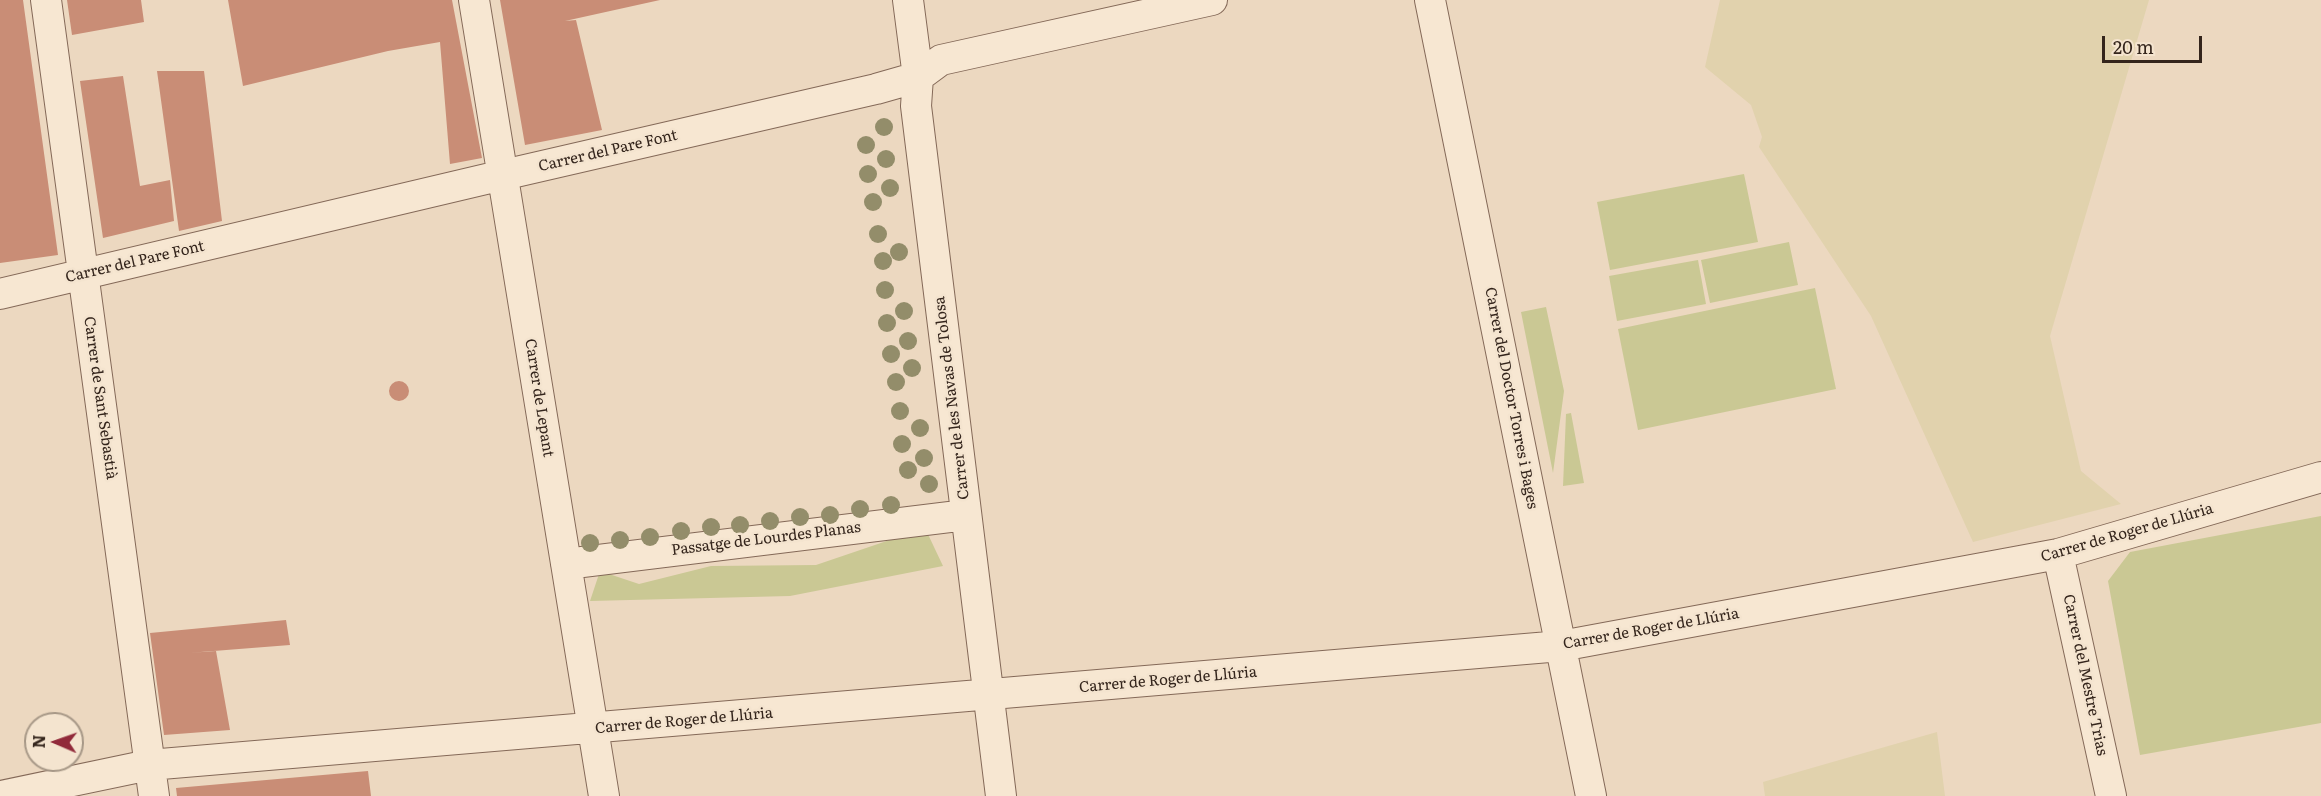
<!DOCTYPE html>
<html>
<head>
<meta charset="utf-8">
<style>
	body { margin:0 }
	#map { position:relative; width:2321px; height:796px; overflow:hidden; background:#ecd8c0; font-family:Literata,serif }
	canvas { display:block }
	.north { position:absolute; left:24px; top:712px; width:60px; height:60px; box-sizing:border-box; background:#f4e4cf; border:2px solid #a79887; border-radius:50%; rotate:272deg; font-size:16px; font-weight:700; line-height:24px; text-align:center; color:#34251c }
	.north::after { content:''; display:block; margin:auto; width:21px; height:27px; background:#912a3a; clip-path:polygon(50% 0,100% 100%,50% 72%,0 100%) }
	.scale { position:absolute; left:2102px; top:36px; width:100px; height:27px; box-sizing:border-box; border:3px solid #34251c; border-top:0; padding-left:8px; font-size:18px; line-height:21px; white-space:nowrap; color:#34251c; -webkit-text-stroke:4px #f4e4cf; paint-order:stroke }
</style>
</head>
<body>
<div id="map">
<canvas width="2321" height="796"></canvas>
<div class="north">N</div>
<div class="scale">20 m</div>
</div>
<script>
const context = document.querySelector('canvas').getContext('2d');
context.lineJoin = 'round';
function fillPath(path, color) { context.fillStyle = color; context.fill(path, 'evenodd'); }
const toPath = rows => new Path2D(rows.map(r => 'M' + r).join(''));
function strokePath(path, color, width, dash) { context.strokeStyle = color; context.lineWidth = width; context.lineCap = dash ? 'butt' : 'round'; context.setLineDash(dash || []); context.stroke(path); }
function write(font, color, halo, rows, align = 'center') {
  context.font = font + ' Literata,serif'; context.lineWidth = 5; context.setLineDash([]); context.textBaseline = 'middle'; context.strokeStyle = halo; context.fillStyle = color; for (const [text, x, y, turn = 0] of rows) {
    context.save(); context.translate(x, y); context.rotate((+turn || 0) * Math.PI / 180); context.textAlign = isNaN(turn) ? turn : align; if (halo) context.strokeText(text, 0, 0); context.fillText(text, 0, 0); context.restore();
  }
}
fillPath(toPath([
	[1720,0,2149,0,2050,336,2081,471,2121,504,1973,542,1871,316,1759,147,1762,137,1751,105,1705,67],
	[1937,732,1945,796,1765,796,1763,782]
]), '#e1d2ad');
fillPath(toPath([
	[1744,174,1758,242,1610,270,1597,202],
	[1789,242,1798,285,1710,303,1701,260],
	[1698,260,1706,304,1617,321,1609,276],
	[1815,288,1836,389,1638,430,1618,329],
	[1546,307,1564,391,1553,473,1521,312],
	[1571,413,1584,483,1563,486,1566,414],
	[2321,516,2321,723,2140,755,2108,581,2130,552],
	[925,528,943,566,790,596,590,601,600,571,639,584,711,566,816,565]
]), '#cac894');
fillPath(toPath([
	[0,0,23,0,58,255,0,263],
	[67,0,141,0,144,22,72,35],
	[228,0,452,0,482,158,450,164,440,42,388,51,243,86],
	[500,0,660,0,565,21,576,20,602,130,525,145],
	[157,71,204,71,222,221,179,231],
	[123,76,140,186,170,180,174,221,103,238,80,81],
	'389 391a10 10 0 1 1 20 0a10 10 0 1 1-20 0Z',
	[286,620,290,645,188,653,216,651,230,730,164,735,150,633],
	[368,771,371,796,177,796,176,788]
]), '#c98d76');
const street = toPath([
	[46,0,154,796],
	[474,0,604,796],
	[908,0,918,77,916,106,1001,796],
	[1430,0,1591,796],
	[0,294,503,175,876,89,918,77,941,60,1212,0],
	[2058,554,2111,796],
	[566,564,966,515],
	[1,796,149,765,1561,646,2058,554,2321,477]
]);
strokePath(street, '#846958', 32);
strokePath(street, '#f7e7d2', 30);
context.fillStyle = '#938d6a';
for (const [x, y] of [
	[884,127],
	[866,145],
	[886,159],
	[868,174],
	[890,188],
	[873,202],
	[878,234],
	[899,252],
	[883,261],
	[885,290],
	[904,311],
	[887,323],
	[908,341],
	[891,354],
	[912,368],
	[896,382],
	[900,411],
	[920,428],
	[902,444],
	[924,458],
	[908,470],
	[929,484],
	[891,505],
	[860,509],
	[830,515],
	[800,517],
	[770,521],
	[740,525],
	[711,527],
	[681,531],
	[650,537],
	[620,540],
	[590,543]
]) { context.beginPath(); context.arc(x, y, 9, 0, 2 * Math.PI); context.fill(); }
write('15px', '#34251c', '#f4e4cf', [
	["Carrer del Pare Font",608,151,-13],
	["Carrer del Pare Font",135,262,-13],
	["Carrer de Sant Sebastià",100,398,82],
	["Carrer de Lepant",539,398,81],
	["Carrer de les Navas de Tolosa",952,398,-97],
	["Carrer del Doctor Torres i Bages",1511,398,79],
	["Carrer de Roger de Llúria",2127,533,-16],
	["Passatge de Lourdes Planas",766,539,-7],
	["Carrer de Roger de Llúria",1651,629,-10],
	["Carrer del Mestre Trias",2085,675,78],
	["Carrer de Roger de Llúria",1168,680,-5],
	["Carrer de Roger de Llúria",684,721,-5]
]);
</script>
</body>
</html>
